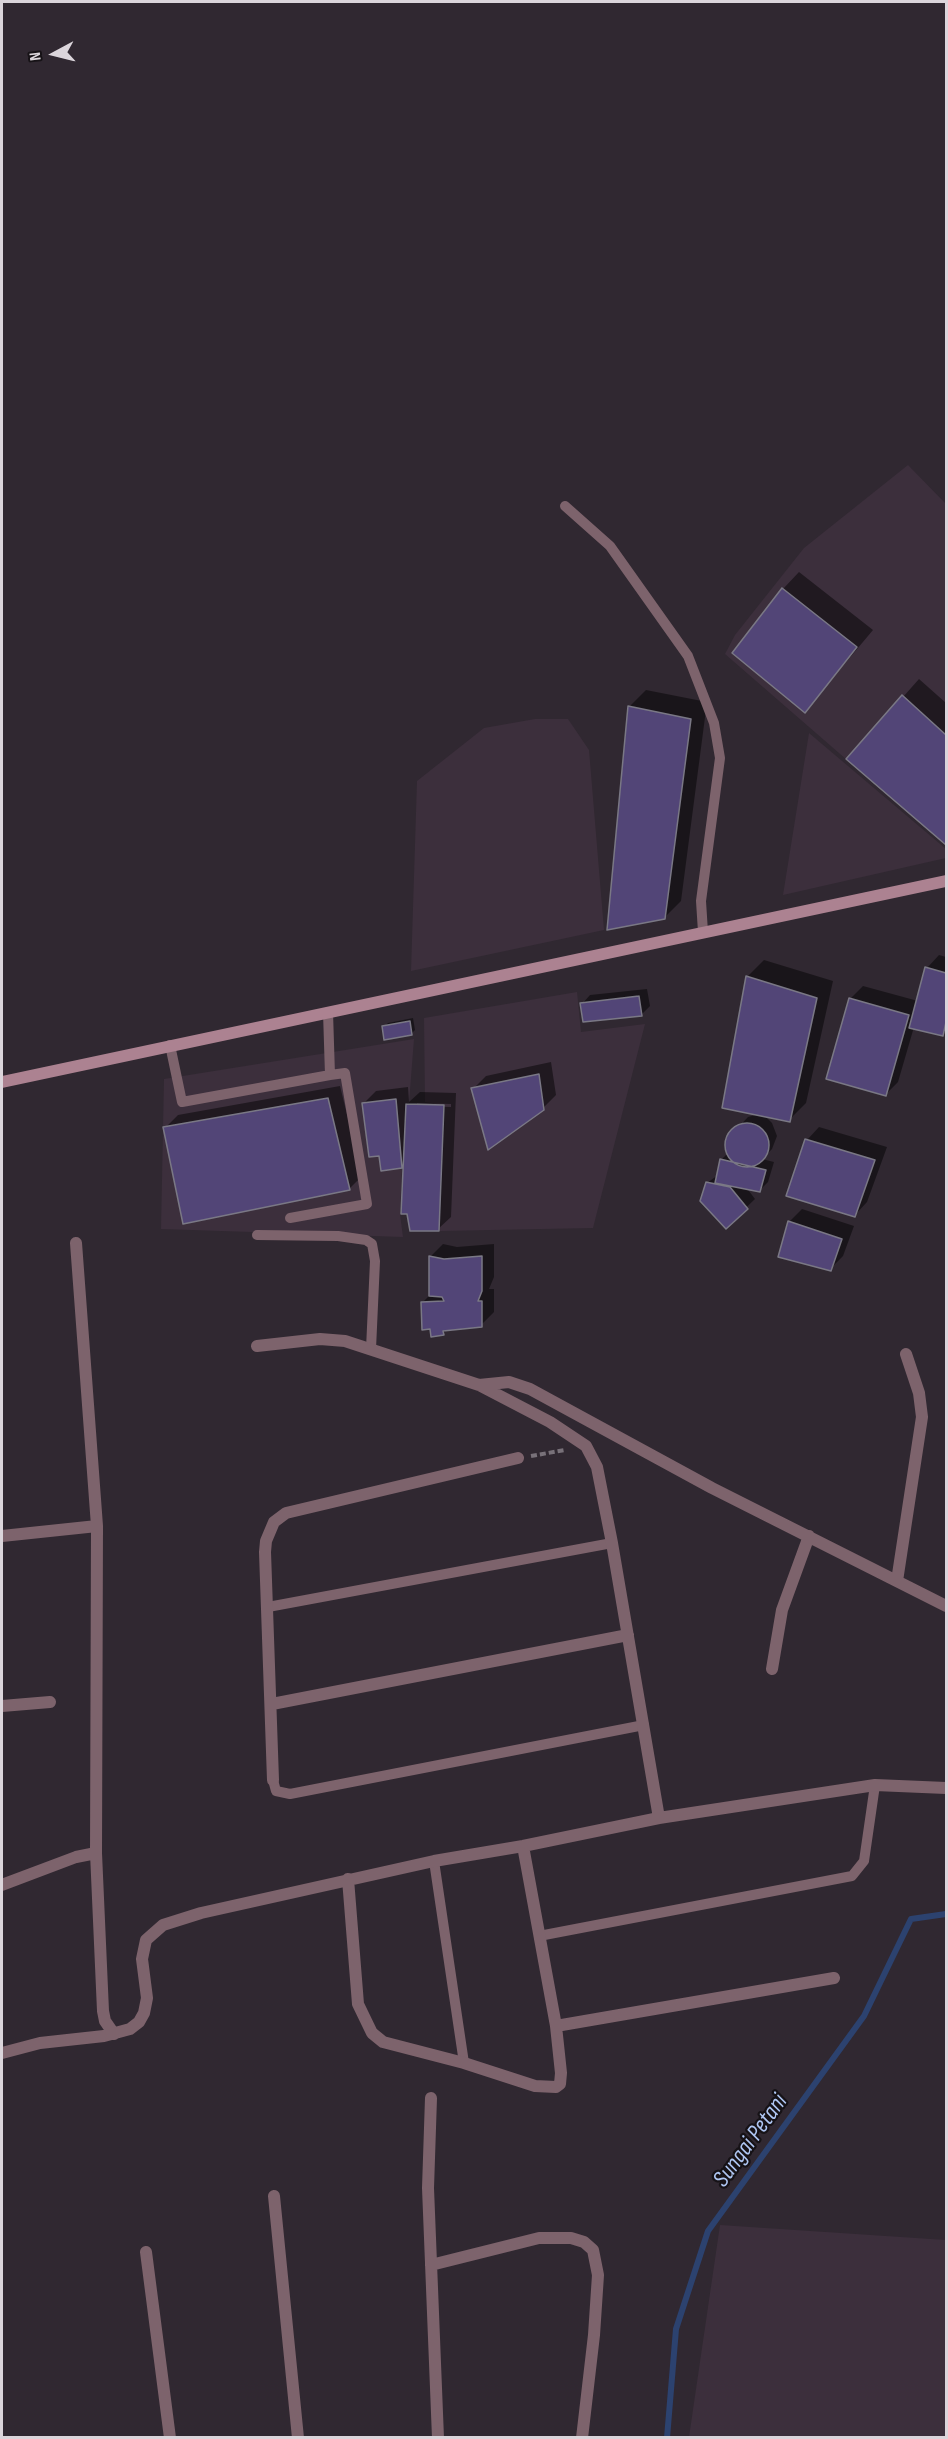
<!DOCTYPE html>
<html>
<head>
<meta charset="utf-8">
<style>
	body { margin:0 }
	#map { position:relative; width:948px; height:2439px; overflow:hidden; background:#302831; font-family:"Sofia Sans Condensed",sans-serif }
	canvas { display:block }
	.frame { position:absolute; inset:0; border:3px solid #dbd5db; pointer-events:none }
	.north { position:absolute; left:24px; top:24px; width:60px; height:60px; -webkit-text-stroke:4px #161216; paint-order:stroke; rotate:263deg; font-size:16px; font-weight:700; line-height:24px; text-align:center; color:#dbd5db }
	.north::after { content:''; display:block; margin:auto; width:21px; height:27px; background:#dbd5db; clip-path:polygon(50% 0,100% 100%,50% 72%,0 100%) }
</style>
</head>
<body>
<div id="map">
<canvas width="948" height="2439"></canvas>
<div class="frame"></div>
<div class="north">N</div>
</div>
<script>
const context = document.querySelector('canvas').getContext('2d');
context.lineJoin = 'round';
function fillPath(path, color) { context.fillStyle = color; context.fill(path, 'evenodd'); }
const toPath = rows => new Path2D(rows.map(r => 'M' + r).join(''));
function strokePath(path, color, width, dash) { context.strokeStyle = color; context.lineWidth = width; context.lineCap = dash ? 'butt' : 'round'; context.setLineDash(dash || []); context.stroke(path); }
function write(font, color, halo, rows, align = 'center') {
  context.font = font + ' "Sofia Sans Condensed",sans-serif'; context.lineWidth = 4.5; context.setLineDash([]); context.textBaseline = 'middle'; context.strokeStyle = halo; context.fillStyle = color; for (const [text, x, y, turn = 0] of rows) {
    context.save(); context.translate(x, y); context.rotate((+turn || 0) * Math.PI / 180); context.textAlign = isNaN(turn) ? turn : align; if (halo) context.strokeText(text, 0, 0); context.fillText(text, 0, 0); context.restore();
  }
}
fillPath(toPath([
	[908,465,946,504,946,846,725,654,735,635,804,548],
	[535,719,568,719,589,750,604,930,411,971,417,781,484,728],
	[809,733,946,849,946,858,783,895],
	[577,992,581,1032,645,1024,593,1228,440,1231,445,1105,425,1102,424,1018],
	[414,1039,409,1103,405,1103,400,1214,403,1237,161,1229,164,1079],
	[720,2225,946,2240,946,2437,689,2437]
]), '#3c2f3c');
fillPath(toPath([
	[799,572,873,630,805,711,783,589],
	[919,679,946,703,946,843,848,759],
	[646,690,707,702,681,901,664,918,629,707],
	[939,955,946,957,946,1030,942,1034,914,1027,898,1082,886,1094,828,1078,851,998,863,986,918,1001,927,968],
	[764,960,833,981,806,1103,789,1120,764,1115,772,1123,777,1136,772,1149,762,1159,774,1162,768,1182,760,1190,746,1187,755,1199,726,1227,707,1183,718,1175,722,1159,729,1152,729,1137,748,1117,759,1114,747,977],
	[647,989,650,1006,641,1015,582,1004,590,995],
	[413,1018,415,1030,412,1033,384,1027,388,1023],
	[551,1062,556,1095,543,1108,473,1089,486,1076],
	[340,1086,362,1176,349,1189,165,1128,178,1115],
	[408,1087,409,1102,420,1092,456,1093,451,1217,438,1229,405,1163,401,1167,380,1155,363,1104,376,1091],
	[417,1103,451,1104,451,1107,417,1106],
	[819,1127,887,1147,867,1202,855,1215,807,1140],
	[802,1209,854,1226,843,1256,830,1269,789,1222],
	[443,1244,457,1247,494,1244,494,1277,489,1289,494,1289,494,1312,481,1325,447,1329,443,1334,422,1303,430,1295,430,1257]
]), '#0007');
strokePath(toPath([
	[667,2438,676,2329,708,2231,864,2016,911,1919,946,1914]
]), '#2c426f', 6);
const building = toPath([
	[782,588,857,647,805,713,732,653,782,588],
	[902,695,946,735,946,845,846,759,902,695],
	[628,706,691,719,665,919,607,930,628,706],
	[925,967,946,973,946,1022,943,1036,909,1028,925,967],
	[746,976,817,998,790,1122,722,1108,746,976],
	[639,996,642,1016,583,1022,580,1003,639,996],
	[849,998,909,1015,886,1096,826,1079,849,998],
	[410,1021,412,1035,384,1040,382,1026,410,1021],
	[539,1074,544,1110,488,1150,471,1088,539,1074],
	[328,1098,350,1190,183,1224,163,1127,328,1098],
	[396,1099,402,1168,381,1171,379,1156,369,1157,362,1103,396,1099],
	[406,1104,444,1105,439,1231,410,1231,407,1214,401,1214,406,1104],
	'725 1145a22 22 0 1 1 44 0a22 22 0 1 1-44 0Z',
	[805,1139,875,1160,855,1217,786,1196,805,1139],
	[720,1159,766,1170,760,1192,715,1183,720,1159],
	[706,1182,730,1187,748,1209,726,1229,700,1201,706,1182],
	[788,1221,842,1239,831,1271,778,1257,788,1221],
	[429,1256,444,1259,482,1256,482,1291,478,1301,482,1301,482,1327,443,1331,444,1335,431,1337,430,1329,422,1330,421,1302,444,1301,442,1297,429,1296,429,1256]
]);
fillPath(building, '#524577');
strokePath(building, '#7a7885', 1.5);
strokePath(toPath([
	[531,1456,565,1450]
]), '#787179', 4, [6, 3]);
strokePath(toPath([
	[565,506,610,546,688,656,714,723,720,758,701,901,703,932],
	[170,1045,182,1102,330,1075,328,1012],
	[290,1218,367,1204,345,1073,330,1075],
	[257,1235,338,1236,366,1240,372,1244,375,1261,371,1349],
	[268,1607,612,1543],
	[273,1780,276,1791,290,1794,644,1725],
	[434,1861,464,2063],
	[539,1936,852,1876,864,1861,875,1785]
]), '#7d636c', 10);
strokePath(toPath([
	[257,1346,320,1339,345,1341,479,1385,550,1422,586,1446,597,1467,612,1543,659,1818],
	[479,1385,509,1382,530,1389,712,1488,946,1606],
	[2,1536,97,1526],
	[897,1581,922,1417,919,1393,906,1354],
	[772,1669,782,1610,809,1536],
	[272,1704,628,1635],
	[2,1706,50,1702],
	[273,1780,265,1552,266,1541,274,1522,286,1513,518,1458],
	[96,1853,103,2011,105,2021,114,2034],
	[348,1879,358,2004,372,2033,383,2042,464,2063,535,2086,556,2087,560,2084,561,2073,556,2026,523,1846],
	[2,1885,76,1857,96,1853,97,1526,76,1243],
	[556,2026,834,1978],
	[2,2053,40,2043,104,2036,130,2029,139,2022,144,2013,147,1998,142,1959,146,1940,163,1925,201,1913,434,1861,523,1846,659,1818,875,1785,946,1788],
	[431,2098,428,2188,438,2438],
	[274,2196,298,2438],
	[146,2252,170,2438],
	[431,2265,539,2238,571,2238,584,2242,593,2250,598,2275,594,2335,582,2438]
]), '#7d636c', 12);
strokePath(toPath([
	[2,1082,946,881]
]), '#ac8291', 12);
write('italic 24px', '#aec5f1', '#161216', [
	["Sungai Petani",751,2141,-54]
]);
</script>
</body>
</html>
